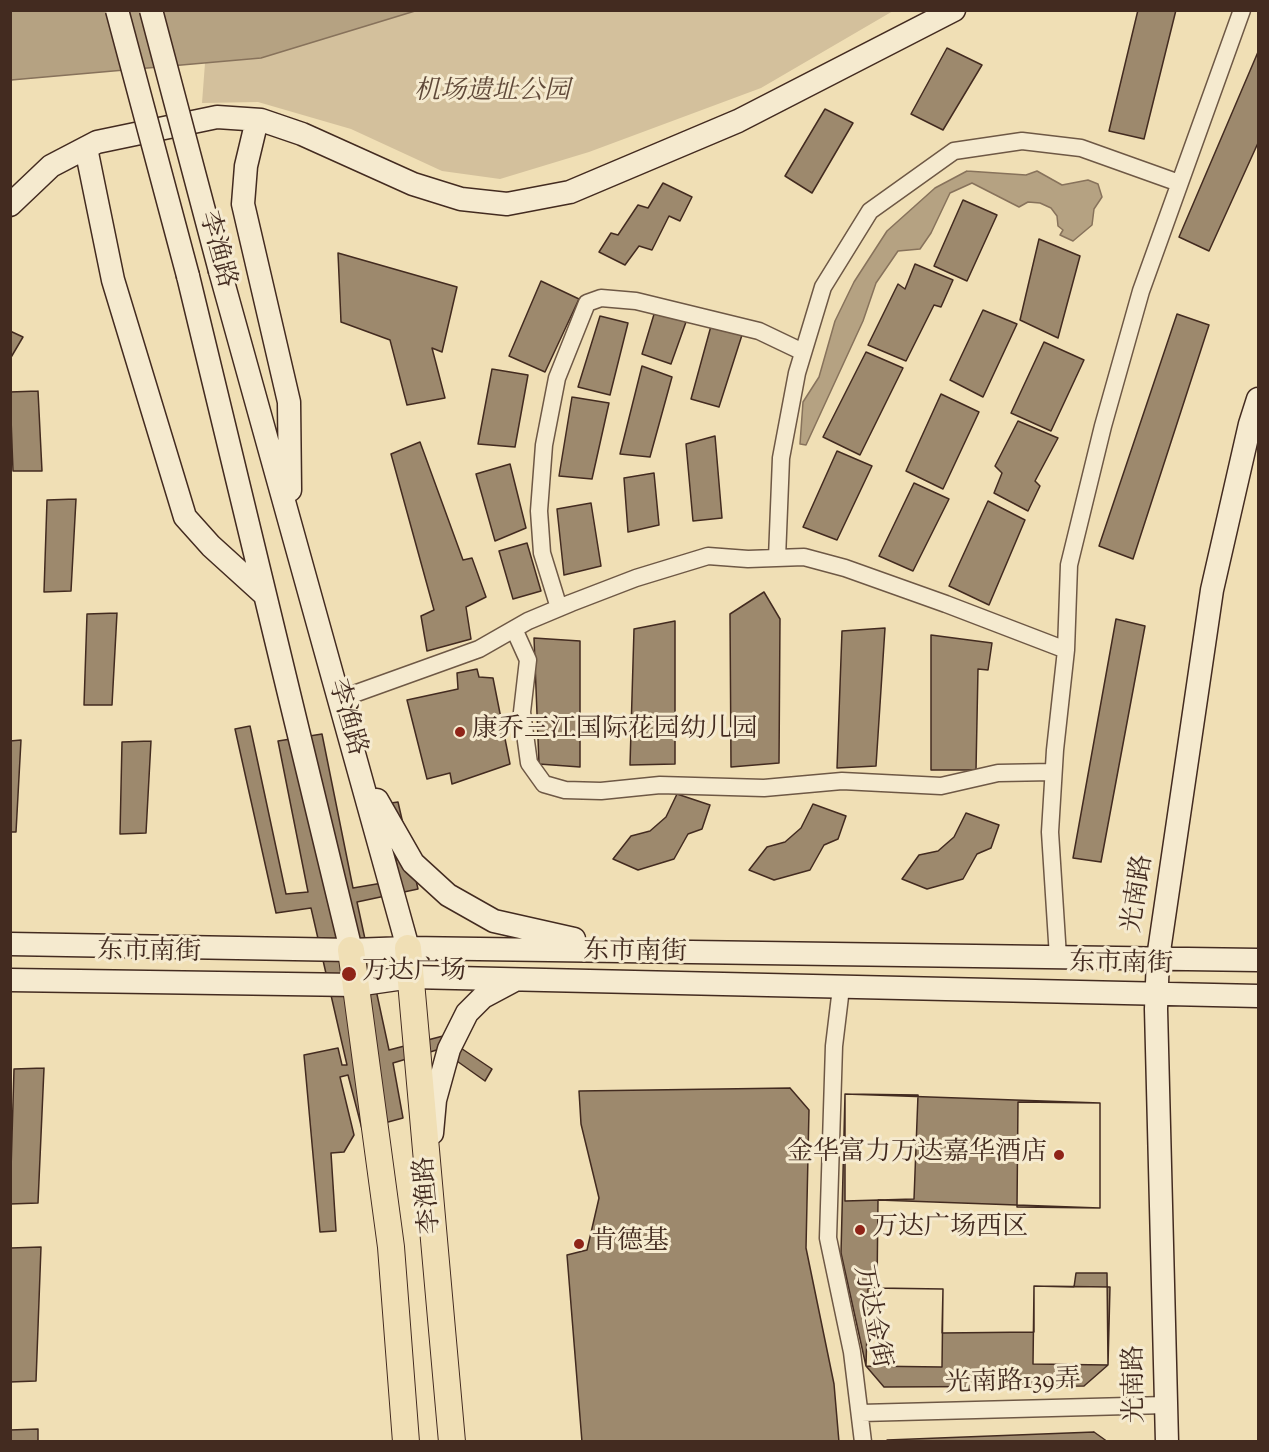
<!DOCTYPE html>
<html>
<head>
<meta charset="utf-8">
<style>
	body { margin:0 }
	#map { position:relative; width:1269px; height:1452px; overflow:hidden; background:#f0dfb5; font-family:"Sorts Mill Goudy",serif }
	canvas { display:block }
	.frame { position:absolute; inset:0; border:12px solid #432b20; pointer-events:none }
</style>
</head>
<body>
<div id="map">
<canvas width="1269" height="1452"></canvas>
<div class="frame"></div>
</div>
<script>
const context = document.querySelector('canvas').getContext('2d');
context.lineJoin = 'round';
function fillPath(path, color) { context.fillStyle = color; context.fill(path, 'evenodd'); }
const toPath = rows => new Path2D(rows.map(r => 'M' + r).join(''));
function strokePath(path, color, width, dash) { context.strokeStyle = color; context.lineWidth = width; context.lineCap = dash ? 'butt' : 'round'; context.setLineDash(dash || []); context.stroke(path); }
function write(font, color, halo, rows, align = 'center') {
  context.font = font + ' "Sorts Mill Goudy","Noto Serif SC",serif'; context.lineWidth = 6; context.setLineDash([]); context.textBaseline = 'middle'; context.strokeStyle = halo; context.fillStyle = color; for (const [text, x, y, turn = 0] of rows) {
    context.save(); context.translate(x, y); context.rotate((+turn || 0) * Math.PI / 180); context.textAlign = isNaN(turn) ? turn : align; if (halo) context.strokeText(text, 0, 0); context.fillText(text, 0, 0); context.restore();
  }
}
fillPath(toPath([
	[415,11,893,11,761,88,589,152,500,179,442,171,351,129,258,102,202,103,205,63,261,58]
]), '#d3c09c');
const water = toPath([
	[11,11,415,11,261,58,11,80,11,11],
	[967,171,1026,175,1037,171,1062,185,1088,180,1098,184,1102,197,1094,209,1092,225,1073,241,1060,235,1063,230,1058,226,1057,216,1051,208,1040,203,1028,202,1019,207,972,183,950,193,931,233,920,249,898,251,876,283,863,321,806,445,800,444,803,402,819,377,835,321,854,282,887,231,935,188,967,171]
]);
fillPath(water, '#b5a282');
strokePath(water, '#87725b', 1.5);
const building = toPath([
	[1138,10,1176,10,1144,139,1109,131,1138,10],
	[947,48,982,65,943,130,911,114,947,48],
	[1258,52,1258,143,1209,251,1179,237,1258,52],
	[825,109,853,123,812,193,785,176,825,109],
	[663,183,692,197,680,221,669,216,652,250,639,246,625,265,599,252,611,233,618,235,638,205,648,208,663,183],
	[963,200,997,215,967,281,934,266,963,200],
	[1039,239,1080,256,1058,338,1020,320,1039,239],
	[338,253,457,287,442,352,432,348,445,398,407,405,390,340,341,322,338,253],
	[915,264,953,280,941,307,934,305,906,361,868,345,898,284,905,289,915,264],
	[541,281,579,299,545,372,509,356,541,281],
	[983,310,1017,324,983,397,950,380,983,310],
	[655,311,686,322,671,364,642,354,655,311],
	[1177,314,1209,325,1133,559,1099,546,1177,314],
	[600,316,628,323,610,395,578,387,600,316],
	[711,326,742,335,719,407,691,399,711,326],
	[10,331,23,337,10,359,10,331],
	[1044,342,1084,360,1051,431,1011,413,1044,342],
	[866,352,903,368,860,455,823,437,866,352],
	[642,366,672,377,650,457,620,454,642,366],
	[492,369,528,375,515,447,478,444,492,369],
	[38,391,42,471,13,471,10,392,38,391],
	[941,394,979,412,943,489,906,471,941,394],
	[572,397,609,403,592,479,559,476,572,397],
	[1018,421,1058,438,1035,481,1040,486,1028,511,994,493,1002,473,995,466,1018,421],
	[715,436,722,518,693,521,686,444,715,436],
	[420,442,463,560,472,558,486,597,466,607,471,639,427,651,421,616,434,610,391,454,420,442],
	[837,451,872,466,837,540,803,527,837,451],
	[510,464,526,528,495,541,476,474,510,464],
	[654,473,659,525,628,532,624,478,654,473],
	[914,483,949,499,913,571,879,556,914,483],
	[76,499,71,591,44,592,47,500,76,499],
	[988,501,1025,520,989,605,949,586,988,501],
	[591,503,601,566,564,575,557,509,591,503],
	[527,543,541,591,513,599,499,551,527,543],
	[764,592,780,619,779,763,731,767,730,614,764,592],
	[117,613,112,705,84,705,87,614,117,613],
	[1116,619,1145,626,1101,862,1073,858,1116,619],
	[675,621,675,764,630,765,634,629,675,621],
	[885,628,876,766,837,768,842,631,885,628],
	[931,635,992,643,988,670,978,669,976,770,931,770,931,635],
	[534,638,580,641,580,767,539,764,534,638],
	[477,669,479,677,493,678,510,764,452,784,450,773,427,779,407,700,458,689,457,673,477,669],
	[250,726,286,894,308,892,278,741,322,734,353,888,400,880,384,804,398,802,418,889,357,902,389,1050,443,1036,492,1069,485,1081,440,1049,393,1063,403,1118,362,1129,348,1075,340,1077,354,1135,344,1152,331,1153,336,1231,320,1232,304,1055,338,1048,342,1065,347,1065,311,908,276,913,235,729,250,726],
	[21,740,16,832,10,832,10,741,21,740],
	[151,741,146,833,120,834,122,742,151,741],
	[677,794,710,805,702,829,688,834,674,859,638,870,613,859,631,836,650,831,666,817,677,794],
	[813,804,846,816,838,839,824,845,810,870,774,880,749,870,767,847,785,842,801,828,813,804],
	[966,813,999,825,991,848,977,854,963,879,927,889,902,879,919,855,938,851,954,837,966,813],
	[44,1068,38,1203,10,1204,14,1069,44,1068],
	[790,1088,809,1110,806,1248,834,1384,839,1442,582,1442,567,1255,587,1250,599,1198,581,1124,579,1091,790,1088],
	[845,1094,1100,1103,1100,1208,878,1200,877,1288,943,1289,942,1333,1034,1332,1034,1286,1074,1287,1076,1273,1107,1273,1108,1365,1084,1386,884,1387,866,1366,841,1253,845,1094],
	[845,1094,918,1095,914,1199,845,1201,845,1094],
	[1018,1102,1100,1103,1100,1208,1017,1207,1018,1102],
	[41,1247,36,1381,10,1382,11,1248,41,1247],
	[1034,1286,1110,1287,1108,1365,1033,1364,1034,1286],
	[868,1288,943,1289,942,1367,866,1366,868,1288],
	[38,1429,38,1442,10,1442,10,1430,38,1429],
	[1094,1432,1108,1442,886,1442,887,1440,1094,1432]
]);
fillPath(building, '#9d896d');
strokePath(building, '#432b20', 1.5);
const street = toPath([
	[777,558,781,458,797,373,823,287,870,211,954,151,1022,141,1081,148,1179,183],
	[559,608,542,553,539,511,544,445,557,378,587,303,601,298,636,301,759,331,803,352],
	[514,629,528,660,522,712,529,763,544,784,565,790,601,791,660,785,764,788,842,781,941,786,998,773,1053,772],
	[340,699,479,649,528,621,571,603,636,578,708,556,748,559,804,557,845,568,946,604,1066,650],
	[1058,957,1050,832,1055,750,1066,650,1069,565,1103,426,1141,291,1242,10],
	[841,988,834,1046,828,1238,852,1352,863,1442],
	[861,1413,1166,1405]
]);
const secondary = toPath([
	[257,120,246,166,243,204,289,402,290,490],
	[86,148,113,280,185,517,211,546,265,595],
	[10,205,51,166,97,142,217,117,261,120,302,134,413,184,461,199,507,204,570,192,738,121,954,10],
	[220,271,408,948],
	[188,276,351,950],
	[377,800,413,863,448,895,494,921,574,939],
	[10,944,351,950,408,948,1258,960],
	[10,980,356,985,411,977,1258,996],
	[432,1133,435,1100,449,1049,467,1013,483,997,513,981],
	[1167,1442,1156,1009,1158,958,1212,590,1250,424,1258,399]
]);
const primary = toPath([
	[408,948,452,1442],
	[351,950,391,1247,406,1442]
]);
strokePath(street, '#6e5845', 19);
strokePath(secondary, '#432b20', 25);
strokePath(primary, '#432b20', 28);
strokePath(street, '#f5eacf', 16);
strokePath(secondary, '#f5eacf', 22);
strokePath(primary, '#f0dfb5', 26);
const secondaryBridge = toPath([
	[117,10,188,276],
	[151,10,220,271]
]);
strokePath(secondaryBridge, '#432b20', 25, []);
strokePath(secondaryBridge, '#f5eacf', 22);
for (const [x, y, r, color] of [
	[460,732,6,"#8f2418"],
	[349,974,8,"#8f2418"],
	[1059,1155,6,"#8f2418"],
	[860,1230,6,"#8f2418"],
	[579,1244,6,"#8f2418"]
]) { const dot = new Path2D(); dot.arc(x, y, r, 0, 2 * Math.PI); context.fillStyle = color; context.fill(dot); strokePath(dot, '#f5eacf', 2); }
write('italic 26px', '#604939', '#f5eacf', [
	["机场遗址公园",492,94]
]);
write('26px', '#432b20', '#f5eacf', [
	["李渔路",215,250,75],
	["李渔路",345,718,74],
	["光南路",1140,894,-81],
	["东市南街",149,954,1],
	["东市南街",635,954,1],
	["东市南街",1121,966,1],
	["李渔路",430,1195,-95],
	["万达金街",870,1317,79],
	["光南路139弄",1013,1384,-2],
	["光南路",1137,1384,-91]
]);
write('26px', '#432b20', '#f5eacf', [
	["康乔三江国际花园幼儿园",472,732],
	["万达广场",362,974],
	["金华富力万达嘉华酒店",1047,1155,"right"],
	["万达广场西区",872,1230],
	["肯德基",591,1244]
], 'left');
</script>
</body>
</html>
